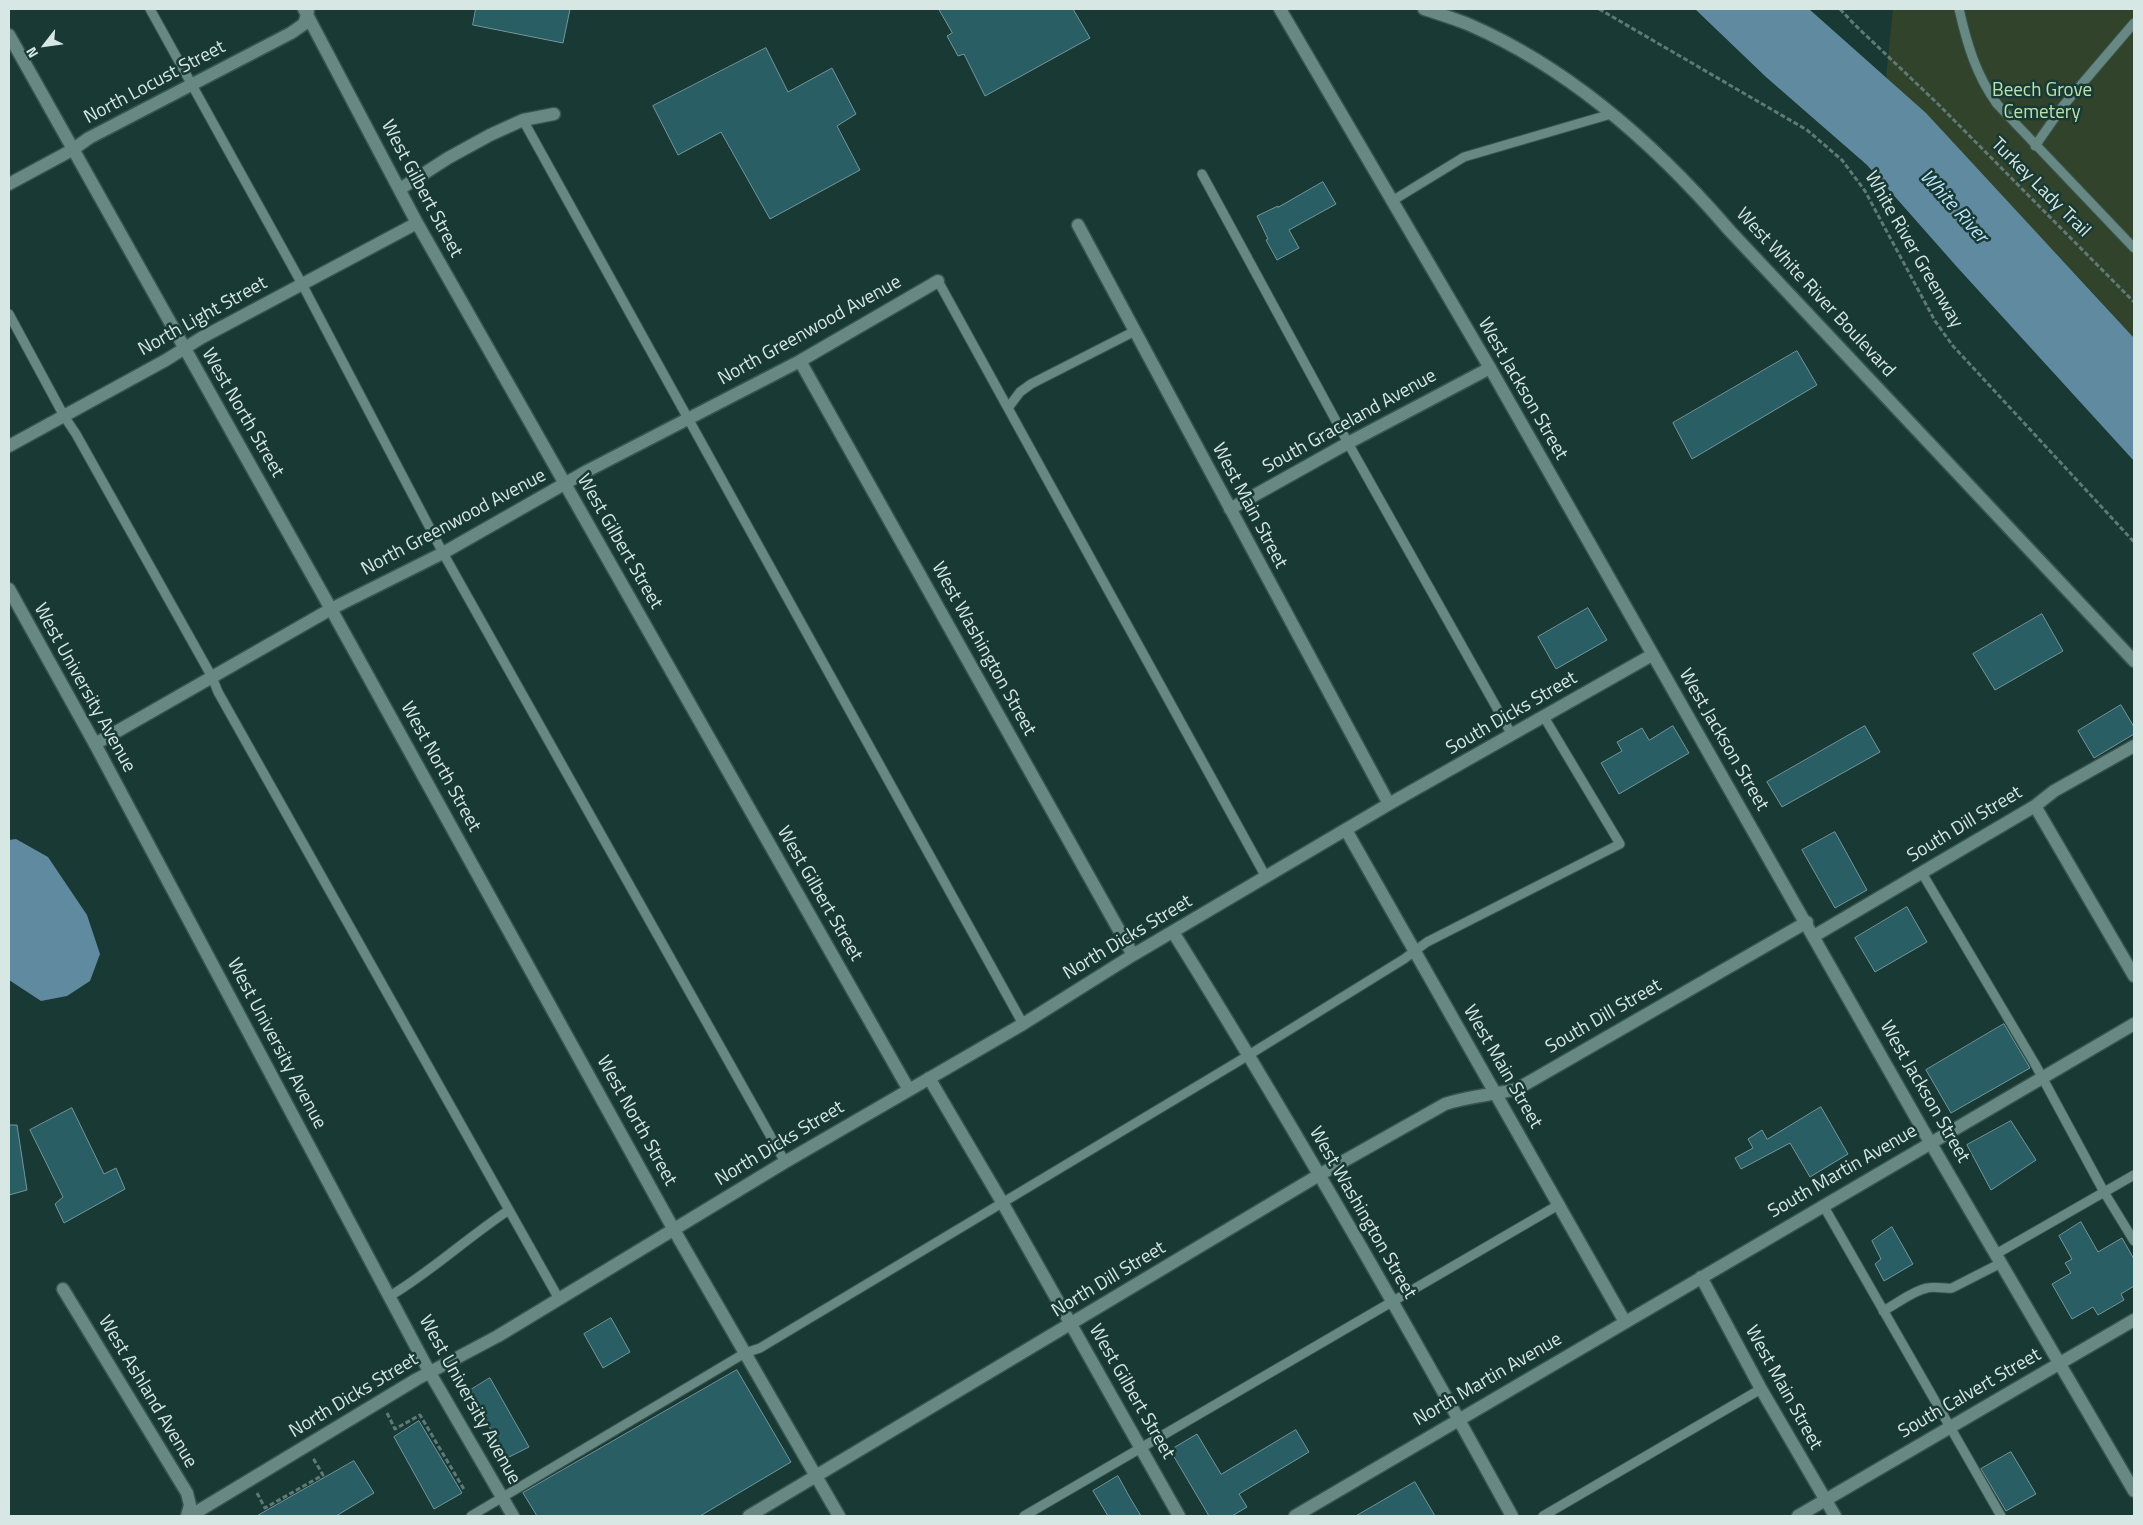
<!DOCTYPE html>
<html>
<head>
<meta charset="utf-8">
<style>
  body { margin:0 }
  #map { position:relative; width:2143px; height:1525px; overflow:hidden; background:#193934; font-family:"Titillium Web",sans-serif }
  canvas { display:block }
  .frame { position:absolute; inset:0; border:10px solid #d6e7e4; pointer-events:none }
  .north { position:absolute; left:20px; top:20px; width:50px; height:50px; -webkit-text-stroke:4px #193934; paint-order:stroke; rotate:240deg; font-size:14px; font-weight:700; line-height:20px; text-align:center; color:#d6e7e4 }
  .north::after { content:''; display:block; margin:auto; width:18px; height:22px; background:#d6e7e4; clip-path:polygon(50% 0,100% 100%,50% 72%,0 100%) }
</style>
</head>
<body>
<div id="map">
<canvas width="2143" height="1525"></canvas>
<div class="frame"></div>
<div class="north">N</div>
</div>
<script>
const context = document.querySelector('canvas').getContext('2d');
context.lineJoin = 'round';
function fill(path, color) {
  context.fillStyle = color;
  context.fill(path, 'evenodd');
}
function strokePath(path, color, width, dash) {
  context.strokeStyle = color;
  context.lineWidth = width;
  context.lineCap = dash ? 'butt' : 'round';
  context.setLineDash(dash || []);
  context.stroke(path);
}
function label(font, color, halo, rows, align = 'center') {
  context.font = font + ' "Titillium Web",sans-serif';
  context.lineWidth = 5;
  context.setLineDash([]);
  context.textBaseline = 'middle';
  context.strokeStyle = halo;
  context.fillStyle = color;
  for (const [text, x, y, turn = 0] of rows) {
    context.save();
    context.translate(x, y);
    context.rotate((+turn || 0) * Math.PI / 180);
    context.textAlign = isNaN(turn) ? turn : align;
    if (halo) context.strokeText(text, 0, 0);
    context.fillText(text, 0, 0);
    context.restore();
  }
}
const green = new Path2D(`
  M1893,9H2134V338L2078,277L1886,77Z`);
const water = new Path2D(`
  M1695,9H1809L1926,113L2134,338V461L1957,267L1867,165L1766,77Z
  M16,839L48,857L87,915L100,954L90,981L67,996L41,1001L9,980V840Z`);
const building = new Path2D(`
  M476,9H570L563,43L473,25Z
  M939,9H1073L1090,38L985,96L964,54L958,56L947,36L952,33Z
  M766,48L788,92L832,68L856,114L837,126L860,170L770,219L721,132L678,155L653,106Z
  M1323,182L1336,204L1289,230L1299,248L1277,260L1266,240L1268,239L1257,216L1278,206V207Z
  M1797,351L1817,385L1692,459L1673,423Z
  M1588,608L1607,640L1556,669L1538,637Z
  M2042,614L2063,651L1995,690L1973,654Z
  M2121,705L2134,727V734L2094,758L2078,731Z
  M1673,726L1689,753L1619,794L1601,763L1622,751L1617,742L1642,728L1649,740Z
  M1865,726L1880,752L1782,807L1767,782Z
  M1835,832L1867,890L1835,908L1802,850Z
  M1907,907L1927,942L1875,972L1855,938Z
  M2004,1024L2030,1068L1951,1113L1926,1070Z
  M1821,1107L1848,1154L1810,1177L1790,1143L1741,1169L1735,1158L1753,1148L1748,1139L1762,1130L1767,1139Z
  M72,1108L104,1174L116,1168L125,1189L64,1223L55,1204L63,1197L30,1130Z
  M2011,1121L2036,1160L1991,1190L1967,1145Z
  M9,1125H17L27,1190L9,1195Z
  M2081,1222L2098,1252L2122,1238L2134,1259V1286L2121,1294L2124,1300L2098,1315L2093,1307L2072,1319L2052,1284L2071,1273L2065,1263L2072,1259L2059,1236Z
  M1892,1227L1913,1264L1884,1281L1875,1264L1881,1259L1872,1241Z
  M611,1318L630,1352L603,1368L584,1334Z
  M737,1370L791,1462L700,1516H537L523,1493Z
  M490,1378L529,1447L507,1458L469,1391Z
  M419,1421L462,1493L434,1509L394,1437Z
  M1296,1430L1309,1452L1239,1494L1247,1507L1232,1516H1209L1170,1450L1197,1434L1221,1474Z
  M2011,1452L2036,1494L2006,1511L1981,1469Z
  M354,1461L374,1493L336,1516H257Z
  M1118,1476L1129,1496L1141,1516H1108L1093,1491Z
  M1415,1482L1435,1516H1356Z`);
const path = new Path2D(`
  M1599,9L1807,130L1842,160L1865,191L1935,321L1953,346L2134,542
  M1840,9L1854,24L1938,104L2134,302
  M387,1413L395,1429L420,1415L465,1491
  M257,1493L265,1508L323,1475L313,1458`);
const service = new Path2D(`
  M150,9L302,284L443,553L785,1162
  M1959,9C1967,44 1976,75 1997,104L2134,248
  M523,120L1023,1024
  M2035,146L2063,106L2134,23
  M1202,174L1348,443L1512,735
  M1392,201L1464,157L1611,114
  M938,281L1266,877
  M9,314L64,416L76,434L212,677L218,692L559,1299
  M1008,408L1020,392L1031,384L1135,331
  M1922,873L2035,1064L2104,1192L2134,1241
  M1823,1205L2001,1516
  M1996,1254L2134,1175
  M390,1296C432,1271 468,1237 509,1210
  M1883,1311C1897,1304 1912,1291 1927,1288C1935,1286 1944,1289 1952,1288L2001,1263
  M471,1516L745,1353L760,1348L1239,1061L1404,959L1427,942L1620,844L1544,717
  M1024,1516L1560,1204
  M1543,1516L1761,1389`);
const minor = new Path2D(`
  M304,9L417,223L909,1090
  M9,35L331,609L674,1230L839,1516
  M9,184L72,150L89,138L291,33L304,24L308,11
  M400,189L448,158L490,135L523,120L554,114
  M1078,225L1389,804
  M800,361L1133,955
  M9,446L166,360L201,338L417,223
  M1230,509L1348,443L1490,368
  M95,744L331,609L443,553L587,471L800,361L938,281
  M2035,806L2134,976
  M1346,830L1625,1322
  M1173,932C1292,1123 1404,1319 1512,1516
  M1814,936L2035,806L2054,791L2134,746
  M929,1078L1002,1202L1179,1516
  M1701,1277L1761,1389L1835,1516
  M63,1289L187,1493L190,1505L187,1516
  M190,1516L417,1379L498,1336L785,1162L1023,1024L1133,955L1389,804L1652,655
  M749,1516L1319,1175L1445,1104C1469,1096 1493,1095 1517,1089L1807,922
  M1295,1516L2134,1024
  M1798,1516L2134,1320`);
const tertiary = new Path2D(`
  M1424,9C1439,14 1456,19 1470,25C1573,70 1658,147 1730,231L2134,661
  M9,589L95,744L430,1373L513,1516`);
const secondary = new Path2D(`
  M1280,9L1490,368L1923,1130L2134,1491`);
const streetNames = [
  ["North Locust Street",155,83,-28],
  ["Turkey Lady Trail",2040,188,45],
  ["West Gilbert Street",421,189,62],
  ["White River Greenway",1913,250,60],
  ["West White River Boulevard",1815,293,47],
  ["North Light Street",203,317,-29],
  ["North Greenwood Avenue",810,331,-29],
  ["West Jackson Street",1522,389,60],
  ["West North Street",242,413,60],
  ["South Graceland Avenue",1350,422,-29],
  ["West Main Street",1249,506,62],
  ["North Greenwood Avenue",454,523,-28],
  ["West Gilbert Street",619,542,60],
  ["West Washington Street",983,649,61],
  ["West University Avenue",84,688,61],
  ["South Dicks Street",1512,714,-30],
  ["West Jackson Street",1723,740,60],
  ["West North Street",440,767,61],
  ["South Dill Street",1965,825,-31],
  ["West Gilbert Street",819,894,60],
  ["North Dicks Street",1128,938,-31],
  ["South Dill Street",1604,1017,-30],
  ["West University Avenue",276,1044,62],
  ["West Main Street",1502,1067,60],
  ["West Jackson Street",1924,1092,60],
  ["West North Street",636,1121,61],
  ["North Dicks Street",780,1144,-31],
  ["South Martin Avenue",1843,1172,-30],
  ["West Washington Street",1362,1213,60],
  ["North Dill Street",1109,1280,-31],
  ["North Martin Avenue",1488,1380,-30],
  ["West Main Street",1783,1388,61],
  ["West Ashland Avenue",147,1392,59],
  ["West Gilbert Street",1131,1392,60],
  ["South Calvert Street",1970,1394,-30],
  ["North Dicks Street",354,1396,-31],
  ["West University Avenue",469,1400,61]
];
const parkNames = [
  ["Beech Grove",2042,91],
  ["Cemetery",2042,113]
];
const waterNames = [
  ["White River",1953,207,48]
];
fill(green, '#31432a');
fill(water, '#5f8a9f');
fill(building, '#295e65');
strokePath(building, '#74969b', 1);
strokePath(service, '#385450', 11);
strokePath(minor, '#385450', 15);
strokePath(tertiary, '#385450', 15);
strokePath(secondary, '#385450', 15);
strokePath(path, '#5f7a76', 3, [5, 2.5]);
strokePath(service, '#678883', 9);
strokePath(minor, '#678883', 12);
strokePath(tertiary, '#678883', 12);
strokePath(secondary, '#678883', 12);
label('19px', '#d6e7e4', '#193934', streetNames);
label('19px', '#bbe4ab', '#193934', parkNames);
label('italic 20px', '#bce6fb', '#193934', waterNames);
</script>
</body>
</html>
